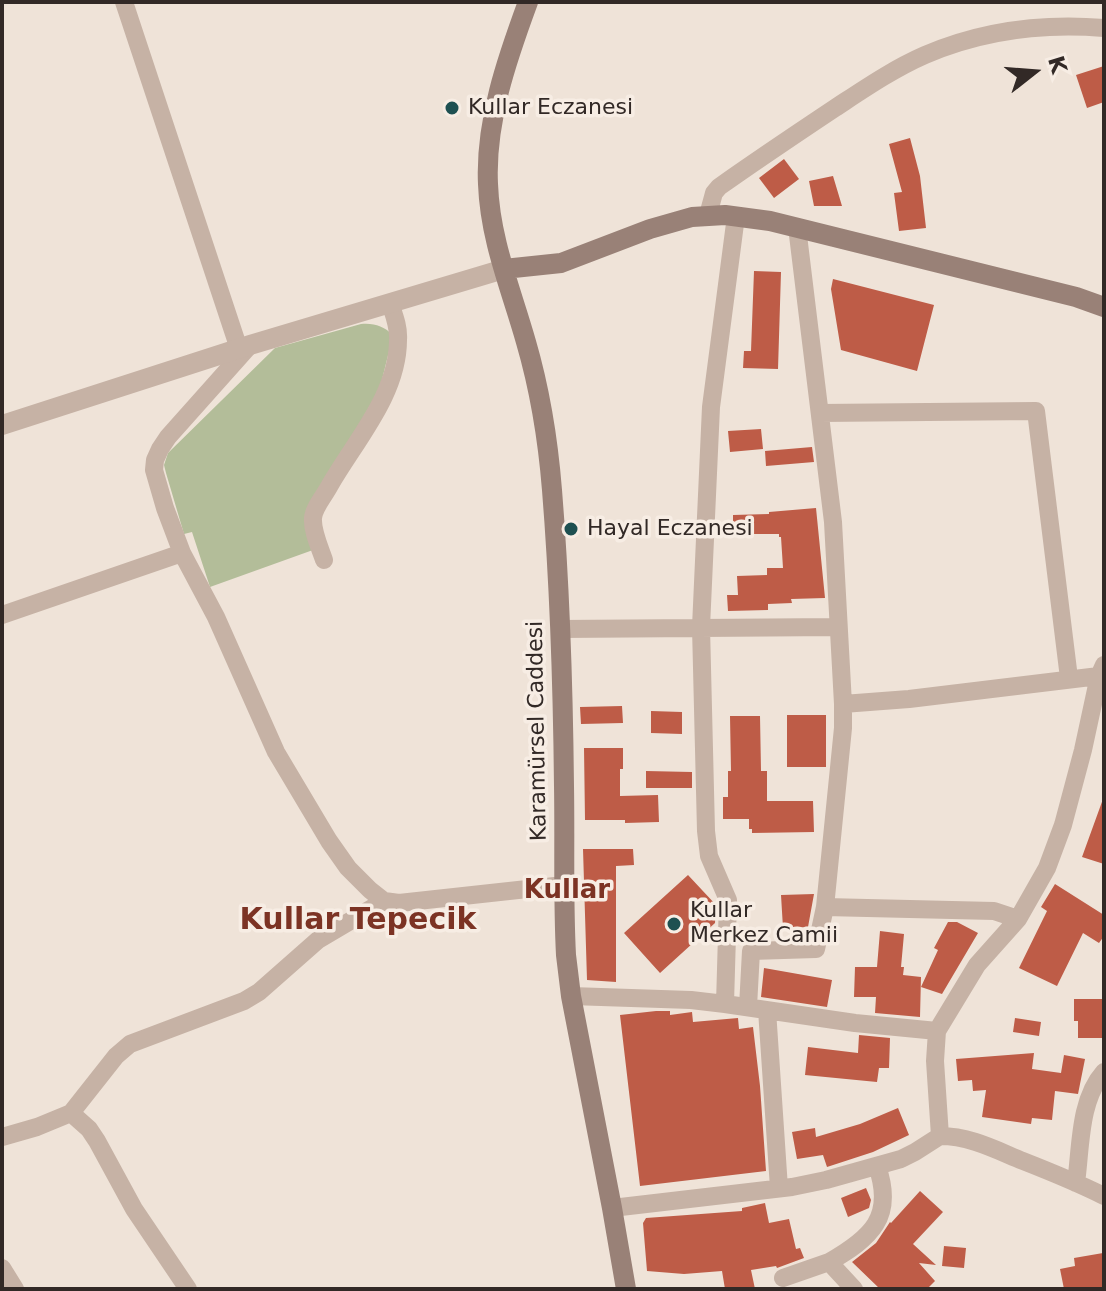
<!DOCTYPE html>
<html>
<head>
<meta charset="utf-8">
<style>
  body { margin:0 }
  #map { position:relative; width:1106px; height:1291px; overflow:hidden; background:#efe3d8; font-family:"DejaVu Sans",sans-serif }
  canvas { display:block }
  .frame { position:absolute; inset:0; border:4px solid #322926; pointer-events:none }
  .north { position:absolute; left:994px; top:32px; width:80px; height:80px; -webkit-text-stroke:6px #f7ede4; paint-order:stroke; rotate:73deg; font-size:22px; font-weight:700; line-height:32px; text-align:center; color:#322926 }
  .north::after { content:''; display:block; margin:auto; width:28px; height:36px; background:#322926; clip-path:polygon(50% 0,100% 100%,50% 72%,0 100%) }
</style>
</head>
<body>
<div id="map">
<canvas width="1106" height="1291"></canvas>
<div class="frame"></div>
<div class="north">K</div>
</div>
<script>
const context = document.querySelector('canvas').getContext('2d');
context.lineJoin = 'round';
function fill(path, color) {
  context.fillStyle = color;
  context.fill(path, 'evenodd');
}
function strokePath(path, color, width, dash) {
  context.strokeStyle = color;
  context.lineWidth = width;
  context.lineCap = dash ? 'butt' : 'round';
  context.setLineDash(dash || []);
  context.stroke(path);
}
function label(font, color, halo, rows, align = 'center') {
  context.font = font + ' "DejaVu Sans",sans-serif';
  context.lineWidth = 7;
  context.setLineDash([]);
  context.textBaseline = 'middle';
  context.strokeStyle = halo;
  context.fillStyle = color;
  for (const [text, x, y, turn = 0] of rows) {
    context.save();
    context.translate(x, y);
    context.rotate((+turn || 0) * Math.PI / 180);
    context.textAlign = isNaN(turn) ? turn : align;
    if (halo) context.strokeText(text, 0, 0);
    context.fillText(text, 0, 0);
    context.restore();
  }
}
const green = new Path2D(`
  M361,324C375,323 383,326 393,335L380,388L307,515L313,550L210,587L192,532L184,534L166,473L164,465L168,453L275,348Z`);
const building = new Path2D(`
  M1104,66V102L1087,108L1076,75Z
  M910,138L920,176L926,228L899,231L894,193L902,192L889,144Z
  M784,159L799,179L774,198L759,178Z
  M833,176L842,206H814L809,181Z
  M754,271L781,272L778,369L743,368L744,351H751Z
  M833,279L934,305L917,371L841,350L831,289Z
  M761,429L763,449L730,452L728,431Z
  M812,447L814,462L766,466L765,451Z
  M816,508L825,598L791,599L792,603L768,604V610L728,611L727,595H738L737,576L767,575V568H783L781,537H779V534H733V515L769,514V512Z
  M622,706L623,723L581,724L580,707Z
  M651,711L682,712V734L651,733Z
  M787,715H826V767H787Z
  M730,716H760L761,771H767V801H813L814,832L752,833V829H749V819H723V797H728V771H731Z
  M584,748H623V769H620V796L658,795L659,822L625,823V820H585Z
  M646,771L692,772V788H646Z
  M1103,799H1104V864L1082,857Z
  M583,849H633L634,865L616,866V982L587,980Z
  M688,875L716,905L715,923L660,973L624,933Z
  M1055,884L1104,915V936L1099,943L1083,933L1057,986L1019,968L1047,911L1041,907Z
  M814,894L808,927L783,928L781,895Z
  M948,922H957L978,933L942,994L921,987L938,950L934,948Z
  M880,931L904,934L901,967H904L903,975L921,977L920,1017L875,1013L876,997H854L855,967H877Z
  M764,968L832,980L827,1007L761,997Z
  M1074,999H1104V1038H1078V1021H1074Z
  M656,1011H670V1015L692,1012L693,1022L738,1018L739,1029L753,1027L760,1086L766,1171L640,1186L620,1015Z
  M1015,1018L1041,1022L1039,1036L1013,1032Z
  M859,1035L890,1038L889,1068H879L877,1082L805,1075L808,1047L858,1053Z
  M1034,1053L1032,1069L1061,1073L1064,1055L1085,1059L1078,1094L1055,1091L1052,1120L1032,1118L1031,1124L982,1117L986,1090L973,1091L972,1080L958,1081L956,1059Z
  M898,1108L909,1135L873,1152L827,1167L823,1155L797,1159L792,1132L815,1128L816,1137L860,1124Z
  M866,1188L871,1200L869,1208L848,1217L841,1198Z
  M920,1191L943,1212L913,1244L936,1265L919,1263L935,1281L927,1289H880L852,1262L876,1243L890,1222L891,1223Z
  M765,1203L769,1223L789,1219L796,1249L800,1248L804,1258L777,1268L776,1266L751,1270L755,1289H725L722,1271L684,1274L647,1271L643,1223L646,1218L742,1211V1208Z
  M944,1246L966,1248L964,1268L942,1266Z
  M1103,1253L1104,1289H1064L1060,1269L1075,1266L1074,1258Z`);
const minor = new Path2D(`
  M124,2L239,349
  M708,215L714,193L719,187C757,160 796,134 835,108C864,89 893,69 925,55C981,31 1043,23 1104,28
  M250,345L168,437L160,449L155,460L154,470L165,508L182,553L216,617L276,752L329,841L348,868L370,890L384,901L399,903L564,885
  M820,413L1036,411L1069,678
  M324,560C320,548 312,531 313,518C314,507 325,495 330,485C356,440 398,394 398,340C399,327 394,315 390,303
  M2,615L182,553
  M560,629L838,627
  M843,704L909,699L1099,676
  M825,907L994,911L1018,919
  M571,996L691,1000L725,1004L855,1023L937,1031
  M725,1004L728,900L709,856L706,831L701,627L711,407L736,216
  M748,1007L751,951L816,949L825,907L843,728V704L833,522L797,227
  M767,1010L779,1188
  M71,1113L116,1056L130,1044L244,1001L259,992L318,940L384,901
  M940,1136C970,1136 996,1150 1023,1161C1051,1172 1078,1183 1104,1196
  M2,1137L37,1127L71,1113L89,1129L97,1141L134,1209L188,1289
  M1076,1183C1081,1147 1079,1100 1104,1072
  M612,1208L792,1187L826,1180L901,1159L915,1152L940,1136L935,1061L937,1031L977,965L1018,919L1047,868L1063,825L1083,750L1099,676L1104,665
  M2,1268L15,1289
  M783,1278L829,1262
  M854,1289L829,1262C871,1238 895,1217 877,1166`);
const tertiary = new Path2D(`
  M2,425L250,345L504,269`);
const secondary = new Path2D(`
  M528,2C507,59 485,122 488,184C490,240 511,289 526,342C540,390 548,440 552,490C560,589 563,688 564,786C565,843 563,899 566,955L571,996L612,1208L626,1289
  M504,269L561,263L650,229L692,217L725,215L770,221L1076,297L1104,307`);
const markers = [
  [452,108,8,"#1e5051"],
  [571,529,8,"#1e5051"],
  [674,924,8,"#1e5051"]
];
const poiNames = [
  ["Kullar Eczanesi",468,108],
  ["Hayal Eczanesi",587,529],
  ["Kullar",690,911],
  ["Merkez Camii",690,936]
];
const streetNames = [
  ["Karamürsel Caddesi",538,731,-91]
];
const quarterNames = [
  ["Kullar",567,891]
];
const districtNames = [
  ["Kullar Tepecik",358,921]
];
fill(green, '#b3bd99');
fill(building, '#be5c47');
strokePath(minor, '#c6b2a5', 18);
strokePath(tertiary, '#c6b2a5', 20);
strokePath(secondary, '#998177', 20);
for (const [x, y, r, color] of markers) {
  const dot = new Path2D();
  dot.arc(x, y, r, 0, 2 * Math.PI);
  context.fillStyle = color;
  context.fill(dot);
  strokePath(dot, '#f7ede4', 3);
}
label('22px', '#322926', '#f7ede4', poiNames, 'left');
label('22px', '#322926', '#f7ede4', streetNames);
label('bold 26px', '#7c3324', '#f7ede4', quarterNames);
label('bold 30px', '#7c3324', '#f7ede4', districtNames);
</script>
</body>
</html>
